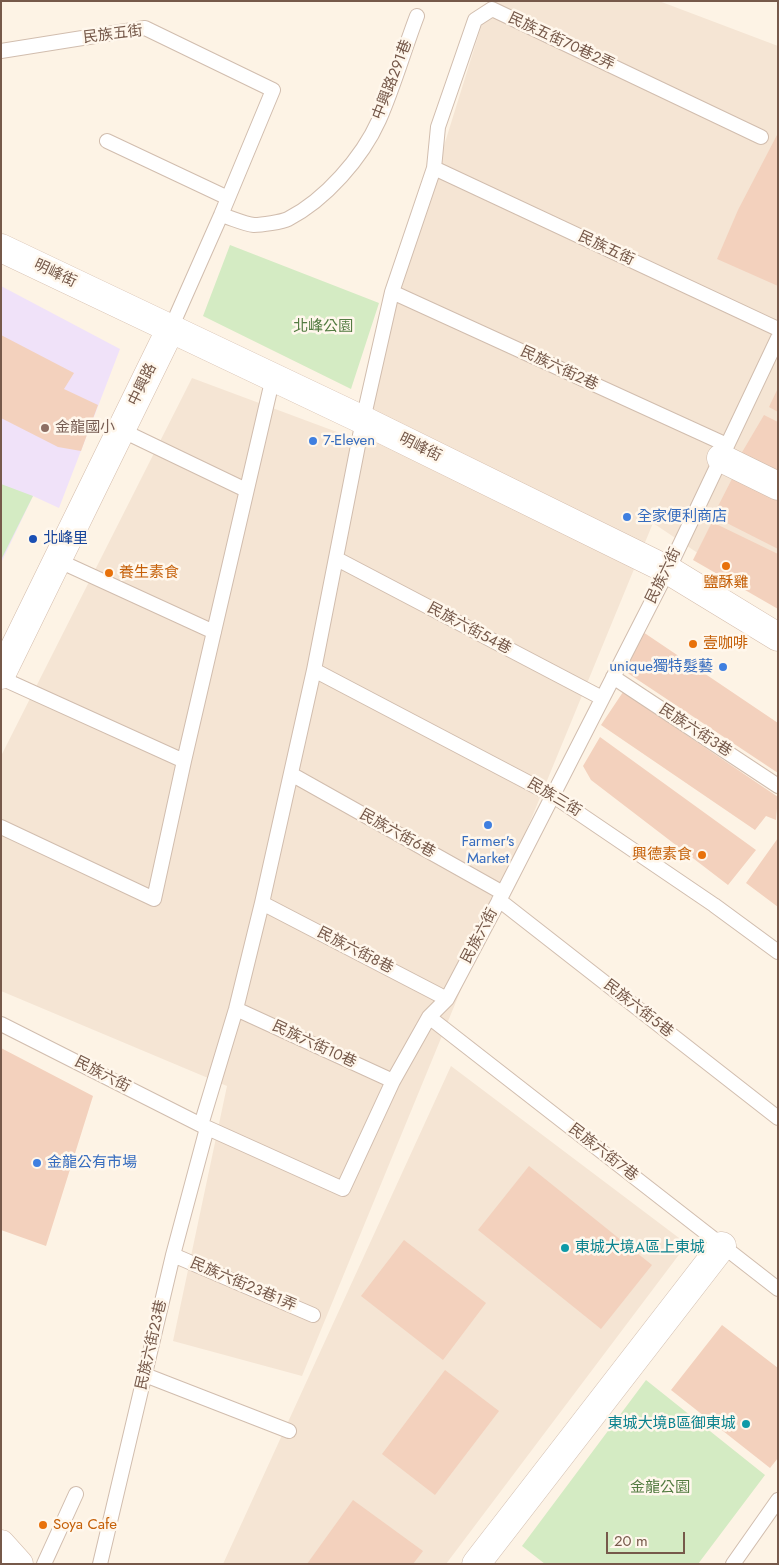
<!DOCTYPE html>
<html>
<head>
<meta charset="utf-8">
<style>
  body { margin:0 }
  #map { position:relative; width:779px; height:1565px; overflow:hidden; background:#fdf3e5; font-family:Jost,sans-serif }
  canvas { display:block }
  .frame { position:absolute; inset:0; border:2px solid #76594a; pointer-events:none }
  .scale { position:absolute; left:606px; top:1532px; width:79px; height:22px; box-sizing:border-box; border:2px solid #76594a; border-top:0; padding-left:6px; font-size:15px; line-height:18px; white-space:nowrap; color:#76594a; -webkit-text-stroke:4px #fff7ec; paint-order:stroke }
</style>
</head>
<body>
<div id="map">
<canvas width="779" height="1565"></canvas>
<div class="frame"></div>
<div class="scale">20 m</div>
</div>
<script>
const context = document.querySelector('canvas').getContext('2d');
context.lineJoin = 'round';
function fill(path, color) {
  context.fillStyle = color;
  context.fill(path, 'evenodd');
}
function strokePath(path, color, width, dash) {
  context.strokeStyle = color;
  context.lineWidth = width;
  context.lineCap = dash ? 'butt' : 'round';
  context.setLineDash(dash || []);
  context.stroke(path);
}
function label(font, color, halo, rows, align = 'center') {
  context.font = font + ' Jost,"Noto Sans TC",sans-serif';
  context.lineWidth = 5;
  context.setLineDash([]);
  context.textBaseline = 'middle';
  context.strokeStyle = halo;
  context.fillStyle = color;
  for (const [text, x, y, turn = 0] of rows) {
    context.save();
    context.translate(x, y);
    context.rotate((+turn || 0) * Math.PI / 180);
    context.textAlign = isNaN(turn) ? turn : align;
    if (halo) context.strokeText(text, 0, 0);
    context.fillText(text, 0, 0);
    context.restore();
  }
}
const residential = new Path2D(`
  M489,1H659L778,46V607L653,523L302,1376L173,1341L227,1086L1,991V756L192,378L353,438Z
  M451,1066L687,1244L446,1564H223Z`);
const education = new Path2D(`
  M1,286L120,349L59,508L33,496L1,563Z`);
const green = new Path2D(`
  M230,245L379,303L351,389L203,316Z
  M1,484L33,496L1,560Z
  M646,1380L765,1475L698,1564H545L522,1546Z`);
const building = new Path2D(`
  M778,133V286L717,259L738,210Z
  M1,335L74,373L64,389L98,405L81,451L58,447L1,418Z
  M778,388V412L769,407Z
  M764,415L778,422V475L741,454Z
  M736,471L778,494V549L713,516Z
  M712,522L778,554V609L693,560Z
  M643,632L778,723V773L620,668Z
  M623,692L778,797L776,820L766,816L755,830L601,725Z
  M600,737L756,850L728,885L591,780L583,766Z
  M778,838V907L746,883Z
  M1,1048L93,1096L46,1246L1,1230Z
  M529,1166L652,1265L601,1329L478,1230Z
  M404,1240L486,1303L443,1360L361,1296Z
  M722,1325L778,1368V1458L770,1468L671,1390Z
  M445,1370L499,1411L435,1495L382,1454Z
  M353,1500L423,1551L413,1564H307Z`);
const lane = new Path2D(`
  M1,51L145,28L273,90L221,215L171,328
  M107,141L228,198
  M434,168L778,329
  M221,215C232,218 244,224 254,225C261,225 282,222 288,219C325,200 362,158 379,120C394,86 404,50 417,16
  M392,292L727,445
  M121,430L246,490
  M337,559L602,698
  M57,560L214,632
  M314,670L552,795L714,905L778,952
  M613,677L778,786
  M1,678L184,761
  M291,774L503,893
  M1,827L154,899L184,761L273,377
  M499,900L778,1118
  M262,903L447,999
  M236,1009L393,1081
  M429,1017L778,1289
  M1,1024L201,1125L343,1189L393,1081L429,1017L447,999L503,893L668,570L778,338
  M201,1125L236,1009L262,903L314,670L363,420L392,292L434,168L438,127L475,20L492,9L761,137
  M173,1255L313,1315
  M145,1375L289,1431
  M44,1564L76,1494
  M100,1564L173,1255L207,1128
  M733,1564L778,1500`);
const street = new Path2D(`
  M721,458L778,486
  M476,1564L722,1246`);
const secondary = new Path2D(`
  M1,248L363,420L668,570L778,637
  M1,675L171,328
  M1,1544L19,1564`);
const markers = [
  [45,428,5,"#8d6e63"],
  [313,441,5,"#3f7fe0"],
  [627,517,5,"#3f7fe0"],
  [33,539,5,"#1a4fb4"],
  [726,566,5,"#e8710a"],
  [109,573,5,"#e8710a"],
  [693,644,5,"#e8710a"],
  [723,667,5,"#3f7fe0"],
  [488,825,5,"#3f7fe0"],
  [702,855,5,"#e8710a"],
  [37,1163,5,"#3f7fe0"],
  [565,1248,5,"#0f9aa8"],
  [746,1424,5,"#0f9aa8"],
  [43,1525,5,"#e8710a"]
];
const streetNames = [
  ["民族五街",113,35,-7],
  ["民族五街70巷2弄",561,42,25],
  ["中興路291巷",393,80,-69],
  ["民族五街",606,249,25],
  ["明峰街",55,274,25],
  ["民族六街2巷",559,369,25],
  ["中興路",143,385,-64],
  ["明峰街",420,448,26],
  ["民族六街",664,576,-64],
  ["民族六街54巷",469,629,28],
  ["民族六街3巷",695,731,33],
  ["民族三街",554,798,31],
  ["民族六街6巷",397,834,29],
  ["民族六街",480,936,-62],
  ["民族六街8巷",355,951,27],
  ["民族六街5巷",638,1009,38],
  ["民族六街10巷",314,1045,25],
  ["民族六街",102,1075,27],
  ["民族六街7巷",603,1153,38],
  ["民族六街23巷1弄",243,1285,23],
  ["民族六街23巷",152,1345,-77]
];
const parkNames = [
  ["北峰公園",323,327],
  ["金龍公園",660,1488]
];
const educationNames = [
  ["金龍國小",55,428]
];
const shopNames = [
  ["7-Eleven",323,441],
  ["全家便利商店",637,517],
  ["unique獨特髮藝",713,667,"right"],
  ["Farmer's",488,842,"center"],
  ["Market",488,859,"center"],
  ["金龍公有市場",47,1163]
];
const transitNames = [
  ["北峰里",43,539]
];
const foodNames = [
  ["養生素食",119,573],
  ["鹽酥雞",726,583,"center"],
  ["壹咖啡",703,644],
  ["興德素食",692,855,"right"],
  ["Soya Cafe",53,1525]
];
const cultureNames = [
  ["東城大境A區上東城",575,1248],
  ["東城大境B區御東城",736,1424,"right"]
];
fill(residential, '#f5e5d4');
fill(education, '#f0e2f9');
fill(green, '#d4ebc3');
fill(building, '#f3d1bd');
strokePath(lane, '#d1bdae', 16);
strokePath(street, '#d1bdae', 29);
strokePath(secondary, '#d4bcab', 29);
strokePath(lane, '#fff', 14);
strokePath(street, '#fff', 28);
strokePath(secondary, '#fff', 28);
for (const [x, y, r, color] of markers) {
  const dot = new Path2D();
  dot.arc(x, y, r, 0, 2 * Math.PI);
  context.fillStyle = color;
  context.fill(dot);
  strokePath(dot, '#fff7ec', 2);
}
label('15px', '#76594a', '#fff7ec', streetNames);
label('15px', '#547c42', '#fff7ec', parkNames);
label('15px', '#785e54', '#fff7ec', educationNames, 'left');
label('15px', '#366cbe', '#fff7ec', shopNames, 'left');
label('15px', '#164399', '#fff7ec', transitNames, 'left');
label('15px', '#c56008', '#fff7ec', foodNames, 'left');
label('15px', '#0d838f', '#fff7ec', cultureNames, 'left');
</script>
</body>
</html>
